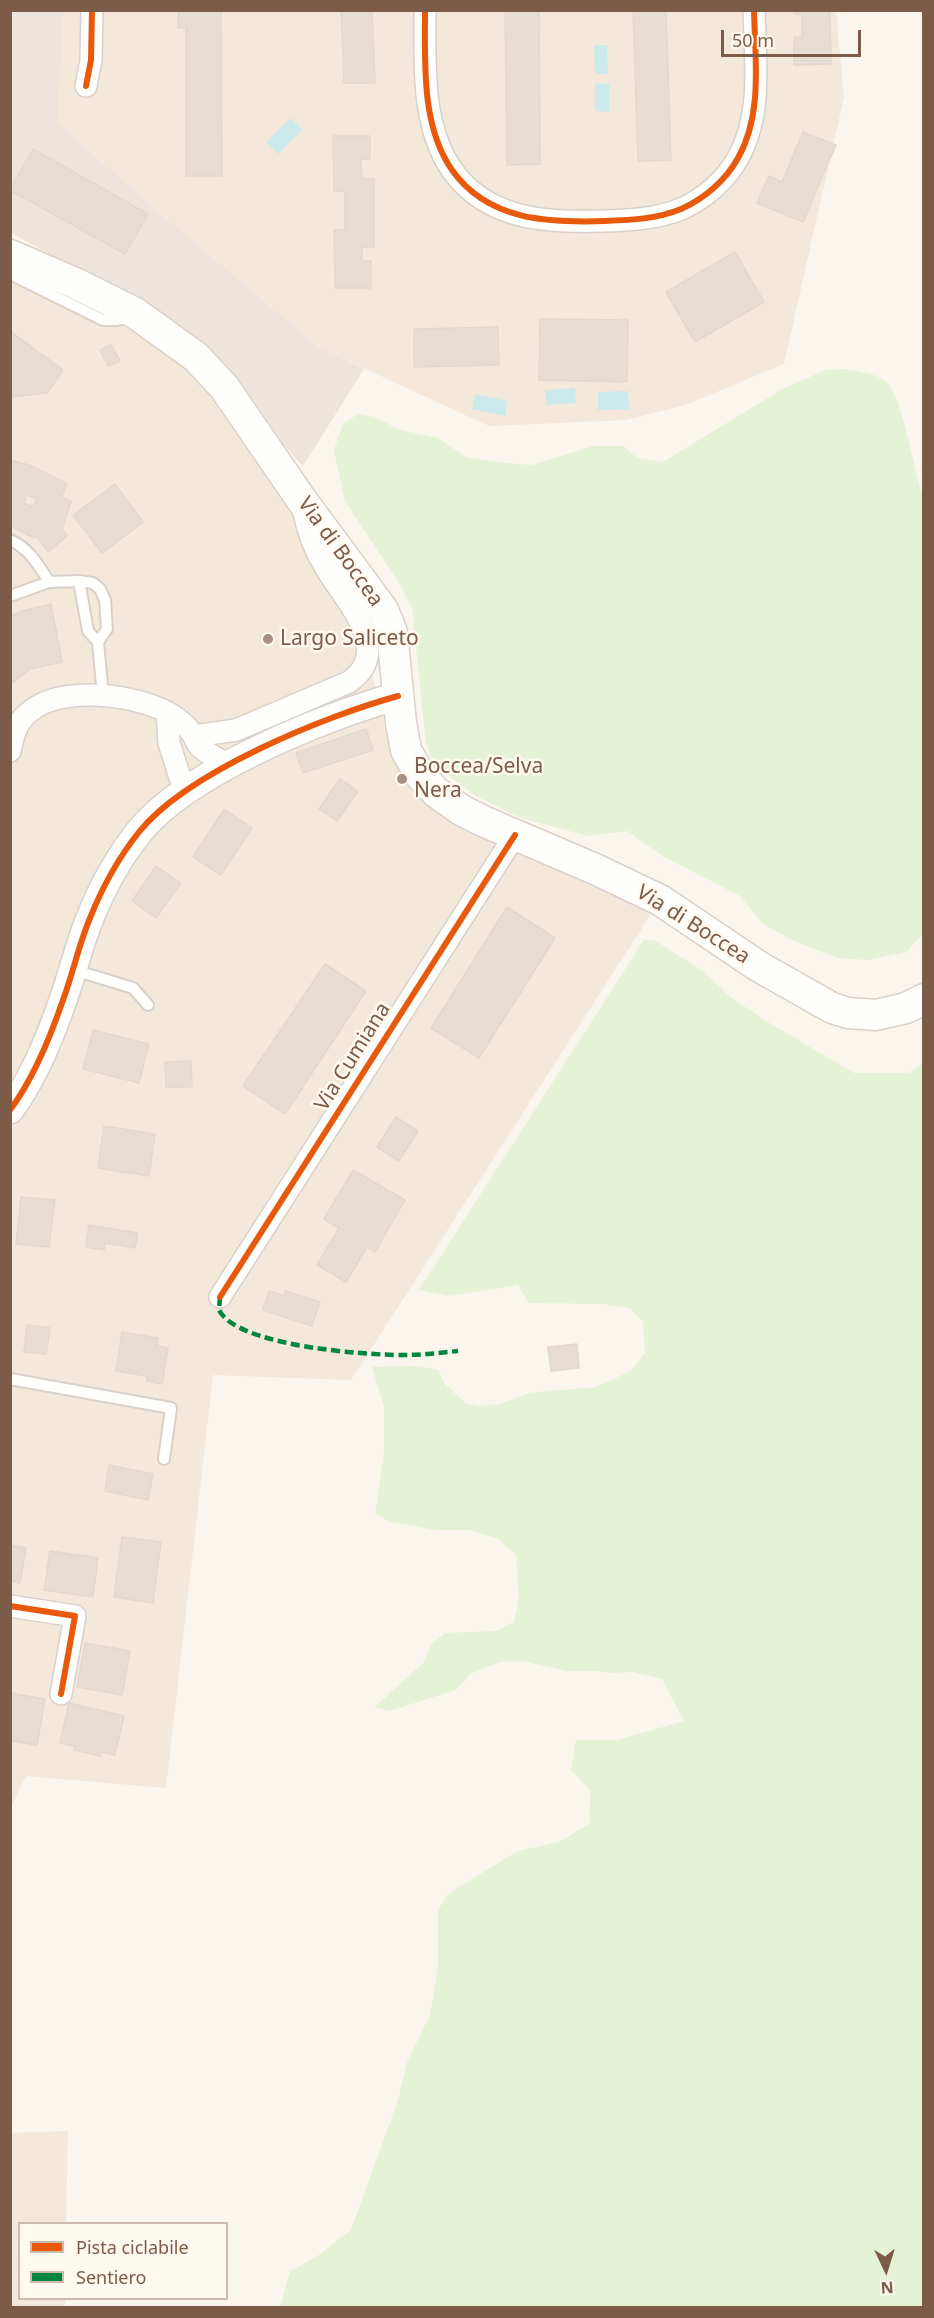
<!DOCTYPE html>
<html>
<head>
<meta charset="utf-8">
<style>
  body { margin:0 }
  #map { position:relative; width:934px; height:2318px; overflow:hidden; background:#faf5ed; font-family:"Noto Sans",sans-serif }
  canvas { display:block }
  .frame { position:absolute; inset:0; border:12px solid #7c5b48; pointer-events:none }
  .legend { position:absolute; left:18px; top:2222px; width:210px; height:78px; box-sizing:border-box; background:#fff9f0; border:2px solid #cbbaad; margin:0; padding:8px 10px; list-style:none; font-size:18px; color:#7c5b48 }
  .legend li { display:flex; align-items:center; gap:12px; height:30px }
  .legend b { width:30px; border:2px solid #cbbaad }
  .north { position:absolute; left:856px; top:2240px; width:60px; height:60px; -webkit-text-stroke:4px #fff9f0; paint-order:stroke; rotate:176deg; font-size:16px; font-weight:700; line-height:24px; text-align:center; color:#7c5b48 }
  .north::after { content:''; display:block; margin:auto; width:21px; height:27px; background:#7c5b48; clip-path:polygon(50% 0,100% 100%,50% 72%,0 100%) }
  .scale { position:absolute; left:721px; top:30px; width:140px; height:27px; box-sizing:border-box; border:3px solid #7c5b48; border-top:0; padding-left:8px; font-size:18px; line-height:21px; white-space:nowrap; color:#7c5b48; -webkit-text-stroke:4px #fff9f0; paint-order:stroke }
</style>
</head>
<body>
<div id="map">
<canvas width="934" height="2318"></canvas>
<div class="frame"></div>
<ul class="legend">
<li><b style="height:8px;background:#e8590c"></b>Pista ciclabile</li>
<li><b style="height:8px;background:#00873e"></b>Sentiero</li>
</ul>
<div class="north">N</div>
<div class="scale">50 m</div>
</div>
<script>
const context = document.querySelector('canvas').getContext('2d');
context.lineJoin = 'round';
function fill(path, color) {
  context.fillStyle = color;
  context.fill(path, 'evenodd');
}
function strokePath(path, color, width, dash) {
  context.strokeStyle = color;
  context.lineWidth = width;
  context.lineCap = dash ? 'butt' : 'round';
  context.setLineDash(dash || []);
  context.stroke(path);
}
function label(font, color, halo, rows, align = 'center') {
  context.font = font + ' "Noto Sans",sans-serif';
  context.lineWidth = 5;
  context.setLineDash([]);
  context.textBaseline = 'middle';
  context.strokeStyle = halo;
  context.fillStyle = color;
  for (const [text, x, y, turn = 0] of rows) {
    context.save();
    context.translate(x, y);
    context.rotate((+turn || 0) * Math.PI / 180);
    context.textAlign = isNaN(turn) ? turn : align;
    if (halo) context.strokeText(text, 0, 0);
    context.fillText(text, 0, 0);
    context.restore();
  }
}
const residential = new Path2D(`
  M64,10L836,11L844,97L784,364L685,405L626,420L489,426L320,348L157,211L58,123Z
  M11,264L38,274L173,352L223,407L280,491L325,582L361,635L397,765L419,791L660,900L351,1380L213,1375L166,1788L26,1776L11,1807Z
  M68,2131L66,2223L20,2224V2298L65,2299V2307H11V2133Z`);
const industrial = new Path2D(`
  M11,11H64L58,123L157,211L320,348L364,369L303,466L166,319L11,233Z`);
const green = new Path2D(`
  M844,369C857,371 873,373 884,380C902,391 914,474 924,499L923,933L907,952L867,960L838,958L794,941L763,924L740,896L661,855L627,831L588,836L521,818L476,796L435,766L426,744L412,608L399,583L345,501L340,479L334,450L343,424L358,414L375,417L400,430L438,438L466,457L506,463L532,465L593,446H623L637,458L663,462L784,388L826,370Z
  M644,940H654L703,971L729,996L766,1021L854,1073H909L923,1063V2307H280L290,2272L319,2255L351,2230L398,2100L407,2062L430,2015L438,1966V1910L448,1894L516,1852L561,1841L589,1824L591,1791L571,1770L576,1740H617L684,1721L662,1679L633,1672L609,1673L596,1671H566L522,1661L500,1662L470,1674L456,1690L389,1711L375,1707L424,1662L431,1645L445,1633L496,1631L514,1622L519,1599L516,1555L498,1539L470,1530H436L390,1522L375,1514L384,1454V1407L372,1367L415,1366L438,1370L445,1384L465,1403L480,1406L500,1404L530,1393L595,1387L631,1371L645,1353L643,1322L630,1308L602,1304L529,1303L518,1285L448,1296L419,1290Z`);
const water = new Path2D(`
  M594,45H607L608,74H595Z
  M595,83L609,84V112L595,111Z
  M291,118L302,130L278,154L266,142Z
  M575,388L576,403L546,405L545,390Z
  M628,391L629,409L598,410V392Z
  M475,394L507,401L505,416L472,409Z`);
const building = new Path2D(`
  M178,10H221L222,176H186V28H178Z
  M341,10H372L375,83H344Z
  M505,10H539L540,164L507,165Z
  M633,10H666L671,160L638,161Z
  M794,10H830L831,64L794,65V37H802V14H794Z
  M803,132L836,145L803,222L757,203L769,176L782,182Z
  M333,136H370V159H361L362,179H374V247H362V261H371V288H335L334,230H345V191H334Z
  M33,149L148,214L125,254L10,190Z
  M735,252L764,302L695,342L666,292Z
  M540,319L628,320L627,382L539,380Z
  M498,327L499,365L414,367V329Z
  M10,331L63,370L47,393L10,397Z
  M111,345L120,361L108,366L100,350Z
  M10,460L29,465L67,484L61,497L71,501L62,529L67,536L48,552L37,536L34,538L10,525ZM27,495L37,499L33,507L24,503Z
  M115,484L143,522L102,553L73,515Z
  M51,604L62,662L30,669L10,685V616L22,611Z
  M366,729L373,750L303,773L296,753Z
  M340,779L358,791L337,821L319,809Z
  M224,809L252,828L221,875L193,857Z
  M156,866L181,883L156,918L132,901Z
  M507,907L555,938L479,1058L431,1028Z
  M325,964L366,991L285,1114L243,1086Z
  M93,1030L149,1044L139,1083L83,1069Z
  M191,1061L192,1087H166L165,1062Z
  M396,1117L418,1131L399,1161L377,1147Z
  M104,1126L155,1134L149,1176L98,1168Z
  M353,1170L405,1200L375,1252L367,1247L346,1282L317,1265L339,1228L324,1219Z
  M21,1197L55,1200L49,1247L16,1244Z
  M89,1225L138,1233L135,1248L105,1243L104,1250L86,1247Z
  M269,1291L284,1296L286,1291L320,1302L312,1326L263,1310Z
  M27,1325L50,1328L46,1354L24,1352Z
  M122,1332L158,1338L157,1346L168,1348L162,1384L147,1381V1376L116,1371Z
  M577,1344L579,1368L551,1371L548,1347Z
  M109,1465L153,1474L148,1500L105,1491Z
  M122,1537L161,1542L153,1603L114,1597Z
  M10,1545L26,1548L20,1583L10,1581Z
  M50,1551L98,1558L93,1597L44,1590Z
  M85,1643L130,1651L122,1695L77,1687Z
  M10,1693L45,1699L37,1745L10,1741Z
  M69,1703L124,1716L115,1755L101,1752L100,1756L74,1750L75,1746L60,1743Z`);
const service = new Path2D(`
  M10,274L103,320H117L128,317
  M10,540C29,548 39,566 49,582
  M79,581L93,583L100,589L105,600L107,629L98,642
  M10,596L49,582L79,581L88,631L98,642L103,696
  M74,970L133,988L148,1005
  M10,1379L171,1408L164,1459`);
const minor = new Path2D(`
  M425,10C425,62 421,126 452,170C488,221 549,223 605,221C631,220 657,219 681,209C704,199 726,180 738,158C763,114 755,59 754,10
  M86,86L91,60L92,10
  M167,712L169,743L185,793
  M194,736L236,730L349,682C396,649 342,598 324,565C313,547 307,529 303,508
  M10,751C13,739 15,726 24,717C54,684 130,693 167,712C175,716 186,725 191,732C195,737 196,744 201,748C208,754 219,759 228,765
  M220,1297L515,835
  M10,1606L75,1616L61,1694`);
const tertiary = new Path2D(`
  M10,1110C34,1078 50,1038 63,1000C73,973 79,944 90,918C102,888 119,857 139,832C187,772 325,716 398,696`);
const secondary = new Path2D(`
  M10,255L77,284L135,313L196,357L224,387L301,499L383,610L392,632L401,723L406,750L420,775L436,792L461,810L485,822L595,869L660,900L758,966L832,1008L848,1013L876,1015L906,1008L924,999`);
const quiet = new Path2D(`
  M220,1297L219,1310C237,1346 364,1355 402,1355C421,1355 439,1353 458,1351`);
const cycleway = new Path2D(`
  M425,10C425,62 421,126 452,170C488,221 549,223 605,221C631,220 657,219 681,209C704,199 726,180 738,158C763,114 755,59 754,10
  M86,86L91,60L92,10
  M10,1110C34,1078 50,1038 63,1000C73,973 79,944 90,918C102,888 119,857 139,832C187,772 325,716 398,696
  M220,1297L515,835
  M10,1606L75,1616L61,1694`);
const markers = [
  [268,639,6,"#a89182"],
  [402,779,6,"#a89182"]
];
const streetNames = [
  ["Via di Boccea",340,552,54],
  ["Via di Boccea",693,925,32],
  ["Via Cumiana",353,1057,-58]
];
const poiNames = [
  ["Largo Saliceto",280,639],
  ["Boccea/Selva",414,767],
  ["Nera",414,791]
];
fill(residential, '#f3e8da');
fill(industrial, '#ede5dd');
fill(green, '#e6f2d6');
fill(water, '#cce9ec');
fill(building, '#e7ddd3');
strokePath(building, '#e3d8ce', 1.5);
strokePath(service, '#d8d0ca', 14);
strokePath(minor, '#d8d0ca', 24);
strokePath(tertiary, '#d8d0ca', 30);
strokePath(secondary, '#dad0c8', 33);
strokePath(service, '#fefefc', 10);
strokePath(minor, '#fefefc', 21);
strokePath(tertiary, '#fefefc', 27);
strokePath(secondary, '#fefefc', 30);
strokePath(quiet, '#00873e', 4.5, [9, 4.5]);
strokePath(cycleway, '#e8590c', 6);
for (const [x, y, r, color] of markers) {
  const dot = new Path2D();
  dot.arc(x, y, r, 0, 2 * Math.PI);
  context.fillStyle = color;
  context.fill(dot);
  strokePath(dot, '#fff9f0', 2);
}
label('21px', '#7c5b48', '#fff9f0', streetNames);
label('21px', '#7c5b48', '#fff9f0', poiNames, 'left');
</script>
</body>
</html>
